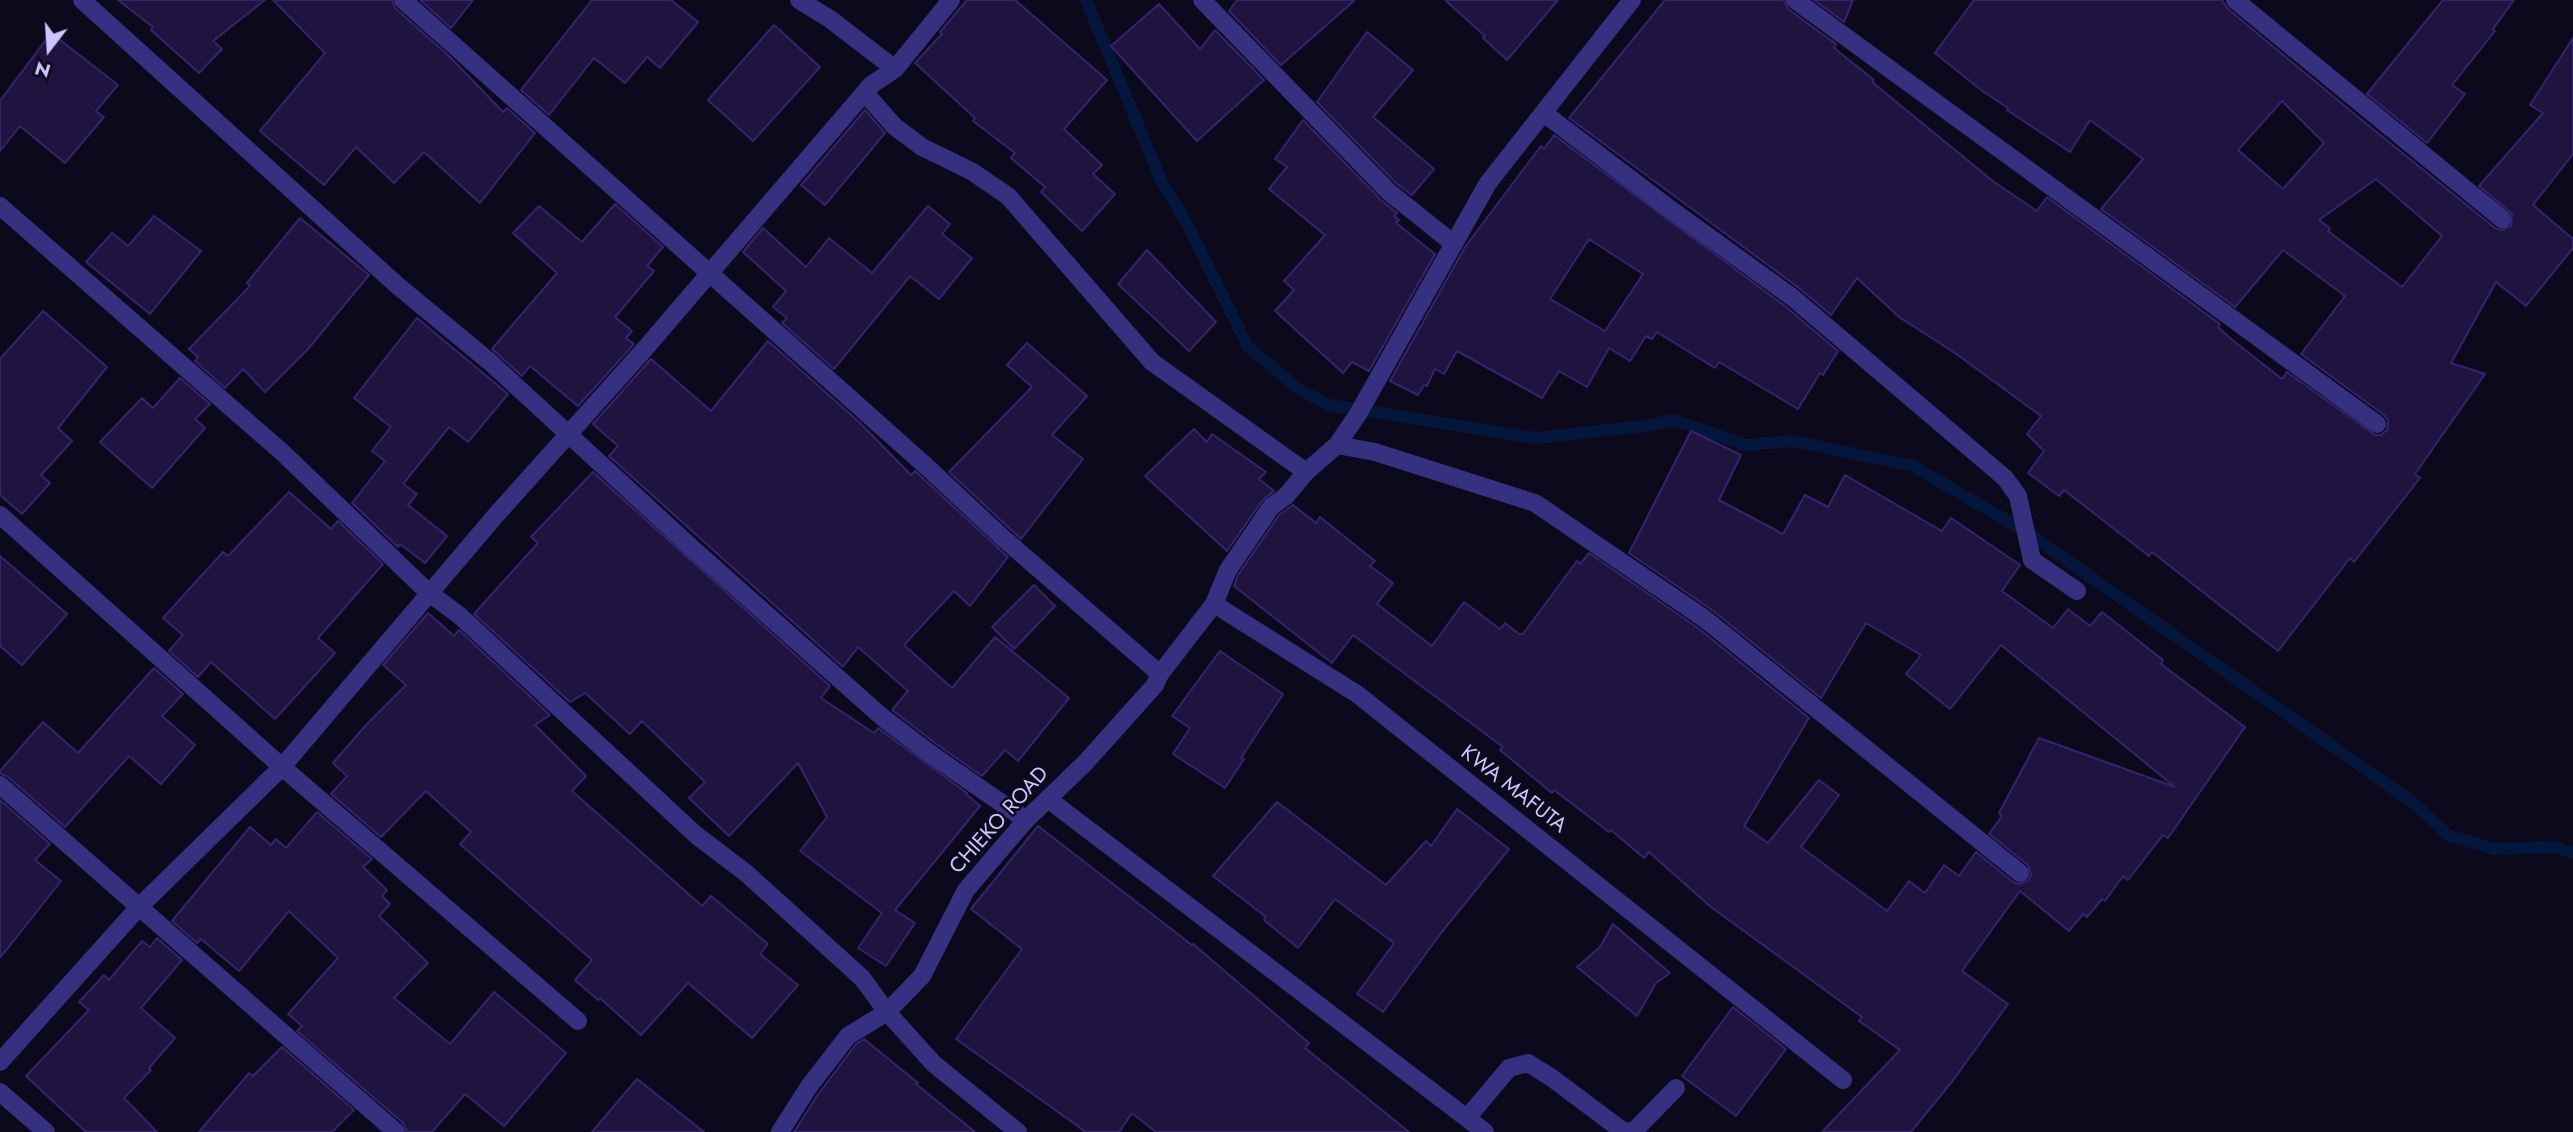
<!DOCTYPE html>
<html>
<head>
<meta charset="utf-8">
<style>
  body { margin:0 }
  #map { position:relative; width:2573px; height:1132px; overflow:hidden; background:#0d091d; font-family:Jost,sans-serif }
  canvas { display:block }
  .north { position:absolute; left:14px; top:14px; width:70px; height:70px; -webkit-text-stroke:5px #0d091d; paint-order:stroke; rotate:197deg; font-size:19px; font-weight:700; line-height:28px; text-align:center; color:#cec5ff }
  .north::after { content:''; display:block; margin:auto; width:24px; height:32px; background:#cec5ff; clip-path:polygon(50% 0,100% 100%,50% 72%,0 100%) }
</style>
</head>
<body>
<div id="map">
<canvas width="2573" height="1132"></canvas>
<div class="north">N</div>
</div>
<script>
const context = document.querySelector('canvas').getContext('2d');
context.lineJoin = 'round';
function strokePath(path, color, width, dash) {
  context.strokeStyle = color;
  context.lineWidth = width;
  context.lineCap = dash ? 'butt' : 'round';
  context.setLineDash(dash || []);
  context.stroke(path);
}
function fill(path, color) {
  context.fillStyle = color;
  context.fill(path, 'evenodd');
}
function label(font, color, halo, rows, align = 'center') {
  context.font = font + ' Jost,sans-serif';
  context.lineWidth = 5;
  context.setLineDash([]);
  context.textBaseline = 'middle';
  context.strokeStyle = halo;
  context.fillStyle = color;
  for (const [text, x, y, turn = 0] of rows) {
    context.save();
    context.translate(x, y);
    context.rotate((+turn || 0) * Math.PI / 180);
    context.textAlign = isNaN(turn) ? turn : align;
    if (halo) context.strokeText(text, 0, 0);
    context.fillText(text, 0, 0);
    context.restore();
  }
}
const stream = new Path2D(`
  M1086,0L1161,180L1186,222L1248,347L1300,390L1329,405L1536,438L1644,426L1674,420L1745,445L1793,441L1913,466L2025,531L2415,804L2448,835L2493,849L2556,847L2573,853`);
const building = new Path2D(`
  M118,0H265L213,41L222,49L199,73L151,30L153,27Z
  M273,0H392L395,8L449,56L503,112L507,108L535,133L480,203L424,152L394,183L356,147L324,185L260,131L325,53Z
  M420,0H473L451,28Z
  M592,0H671L698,22L660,68L647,57L625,83L594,58L549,115L521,90Z
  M967,0H1015L1107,80L1064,129L1102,165L1093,174L1115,194L1082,231L1041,192L1045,187L1011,158L1015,153L973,121L975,118L915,63L942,34L940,32Z
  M1237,0H1355L1281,65L1229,11Z
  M1445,0H1558L1507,60L1483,38L1485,36Z
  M1665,0H1784L1788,9L1836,44L1834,48L1874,80L1872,82L1994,182L2037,211L2047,197L2220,324L2218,327L2231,339L2282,379L2287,372L2375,435H2381L2387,430L2388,420L2384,415L2301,354L2345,296L2283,250L2235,307L2101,209L2143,159L2090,120L2070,152L2007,110L2008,108L1981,90L1935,53L1974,0H2222L2228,9L2352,112L2495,228L2501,230L2511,226L2512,214L2479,186L2543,113L2530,105L2573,38V154L2533,205L2573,239V248L2526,306L2496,282L2451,363L2485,374L2415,474L2420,478L2354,562L2350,558L2278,651L2152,552L2149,556L2064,490L2059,496L2028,473L2044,451L2027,434L2041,416L1955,353L1899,317L1857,278L1831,315L1799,288L1569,118ZM2282,101L2324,143L2283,189L2238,150ZM2376,179L2442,236L2402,287L2328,231L2330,228L2319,220Z
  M1814,0H1853L1844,22Z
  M2443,0H2514L2493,29L2495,31L2452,85L2465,94L2427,143L2367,94Z
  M1159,4L1200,49L1215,30L1264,80L1197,141L1111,46Z
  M774,25L820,67L753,141L708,100Z
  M1367,32L1413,70L1373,117L1434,169L1412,195L1397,184L1317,102Z
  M51,33L118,85L96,111L104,117L65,163L20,126L0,151V101Z
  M865,110L885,133L825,205L801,185Z
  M1303,120L1381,200L1397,213L1394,216L1399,220L1396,223L1435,254L1369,371L1352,362L1343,373L1275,311L1294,290L1284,281L1325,235L1269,189L1287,167L1275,159Z
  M1554,135L1785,306L1838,351L1823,375L1820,373L1798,409L1719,362L1715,368L1657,332L1652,339L1646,336L1630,361L1609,348L1587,387L1559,371L1542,398L1457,351L1444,374L1435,369L1427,386L1424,385L1418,395L1390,381L1465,247L1541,146L1544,149ZM1589,239L1643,274L1605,331L1550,299Z
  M615,204L663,247L647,266L654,271L615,317L632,331L626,338L634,344L578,406L530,366L522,376L492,349L557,273L513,233L539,206L582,242Z
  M928,206L950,224L942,234L972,258L939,299L910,276L834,369L782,323L787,318L773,307L786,291L743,252L763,228L806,267L829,238L872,273Z
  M154,216L201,251L150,314L86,262L112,233L128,246Z
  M300,218L369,275L308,349L265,392L243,369L225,388L195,361L198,357L189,349L250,286L247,283Z
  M1147,250L1216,322L1189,351L1118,284Z
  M43,311L107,367L58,428L72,441L41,475L50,483L22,514L0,495V359Z
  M417,318L508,394L468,442L449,427L403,484L417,494L408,505L447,536L425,563L400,544L398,547L352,503L385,461L372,451L391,427L354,398Z
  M768,341L859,422L911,475L915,471L1008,557L970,606L954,591L904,645L952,688L995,637L1069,698L1018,761L1005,750L982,776L939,746L892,710L908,691L858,647L843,667L609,456L618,446L593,424L651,359L711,411Z
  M1027,343L1087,396L1052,435L1083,459L1021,539L949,472L1032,387L1007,365Z
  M180,378L210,404L195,419L205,428L152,488L100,442L142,398L153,408Z
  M1194,429L1207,442L1212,434L1266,472L1259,479L1274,491L1262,501L1227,551L1145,476Z
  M1691,431L1741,455L1719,500L1783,534L1805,495L1828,507L1845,475L1942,531L1951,518L2020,565L2002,591L2053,628L2068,609L2090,626L2102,612L2163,660L2161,664L2245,727L2168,838L2163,835L2128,880L2123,876L2105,901L2102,899L2087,917L2083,914L2069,931L2020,891L1962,971L2008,1004L1954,1079L1911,1132H1822L1900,1050L1859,1021L1862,1017L1711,907L1649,852L1644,858L1611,830L1609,832L1554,790L1552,793L1500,750L1503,747L1353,635L1332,663L1234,586L1238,575L1279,515L1293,505L1316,523L1320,517L1375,561L1370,566L1393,583L1377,604L1432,646L1464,602L1500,629L1505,623L1519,634H1523L1577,561L1580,564L1589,553L1698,628L1809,718L1744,826L1768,843L1819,780L1839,795L1801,847L1887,911L1909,881L1925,893L1944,865L1959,876L1976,852L2013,882L2019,884L2028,881L2031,874L2028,865L1989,834L2002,816L1999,813L2039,738L2175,787L2001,645L1950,709L1906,674L1921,655L1866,623L1821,698L1712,610L1629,553Z
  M593,472L830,686L821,698L874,733L878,728L967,793L966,794L980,806L895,910L915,923L886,966L858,948L882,913L800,851L827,817L798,763L729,836L689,798L705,782L642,721L630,734L585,693L570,702L474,614L538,543L531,537Z
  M289,492L331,529L338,521L383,564L318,638L335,653L275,719L211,662L198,677L169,651L183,635L163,618L223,552L228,556Z
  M0,556L67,614L22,665L0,646Z
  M1034,585L1055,606L1014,649L992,627Z
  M428,613L454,636L459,630L550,715L535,725L586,776L572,791L702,906L711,896L768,944L760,954L798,985L752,1038L688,983L641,1035L600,998L598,1000L575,980L592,960L460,844L471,832L426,791L381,837L331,794L347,776L333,763L366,725L406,685L383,665Z
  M1220,651L1283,694L1241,758L1244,759L1225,788L1173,754L1190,728L1172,716Z
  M154,668L183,694L162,716L195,745L161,784L129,756L65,827L7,776L0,774V771L43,722L78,753Z
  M0,800L50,844L35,860L61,881L0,958Z
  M1277,802L1386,885L1426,841L1431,846L1457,809L1509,849L1441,933L1383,1012L1357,994L1394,943L1335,899L1298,948L1264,920L1266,917L1213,876Z
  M317,812L372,859L363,867L387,890L382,896L390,904L379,916L428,963L394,998L450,1044L494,992L566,1053L504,1126L465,1094L432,1132H407L403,1123L297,1031L302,1026L288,1014L338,958L289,911L239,971L201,939L197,943L172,921L250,827L271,845L276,839L286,848Z
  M1038,826L1192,945L1193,944L1309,1043L1305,1048L1409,1132H1156L1132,1113L1119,1132H1086L956,1039L1022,949L971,909Z
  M1613,924L1670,973L1656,983L1637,1016L1577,967L1600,947Z
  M157,938L182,960L141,1008L175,1038L149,1068L151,1070L124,1098L157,1132H86L26,1076L89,1010L79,1002L104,975L109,980L142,941L150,947Z
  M1733,1007L1786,1049L1736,1116L1682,1076Z
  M864,1039L918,1083L916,1084L975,1132H794L817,1096L856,1044Z
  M282,1047L354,1110L332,1132H199L249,1073L253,1076Z
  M637,1079L704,1132H592Z`);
const lane = new Path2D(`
  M1202,0L1389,192L1454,244
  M1467,1118L1509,1068L1528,1063L1552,1078L1624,1132
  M1626,1132L1635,1130L1676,1088`);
const street = new Path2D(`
  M82,0L398,286L490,362L692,548L882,717L932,755L1026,820
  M403,0L927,467L1003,538L1160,674
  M799,0L830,19L895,69
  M1795,0L2377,424
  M2235,0L2502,219
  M865,93L894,126L922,147L971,171L1008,196L1152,362L1306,472L1286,496L1271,507L1228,570L1214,604
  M1545,114L1666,206L1792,297L2005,478L2018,496L2032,560L2077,591
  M0,206L283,453L429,593L459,615L696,835L746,873L862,978L887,1012L934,1064L1018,1132
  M1337,445L1375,452L1535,503L1705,619L2020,873
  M1306,472L1337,445L1358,414L1488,183L1632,0
  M0,515L282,767L578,1021
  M0,785L396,1132
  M1048,799L1485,1132
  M0,1062L139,907L282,767L496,515L643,351L871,85L895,69L951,0
  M0,1092L46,1132
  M780,1132L810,1085L848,1036L887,1012L922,976L966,890L1026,820L1085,763L1155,685L1160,674L1214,604L1357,694L1843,1080`);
const streetNames = [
  ["KWA MAFUTA",1513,790,38],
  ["CHIEKO ROAD",1000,821,-48]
];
strokePath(stream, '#04163b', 12);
fill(building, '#1e143f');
strokePath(building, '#35246d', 2);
strokePath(lane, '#363080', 18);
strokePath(street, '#363080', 18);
label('21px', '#cec5ff', '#0d091d', streetNames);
</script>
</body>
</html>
